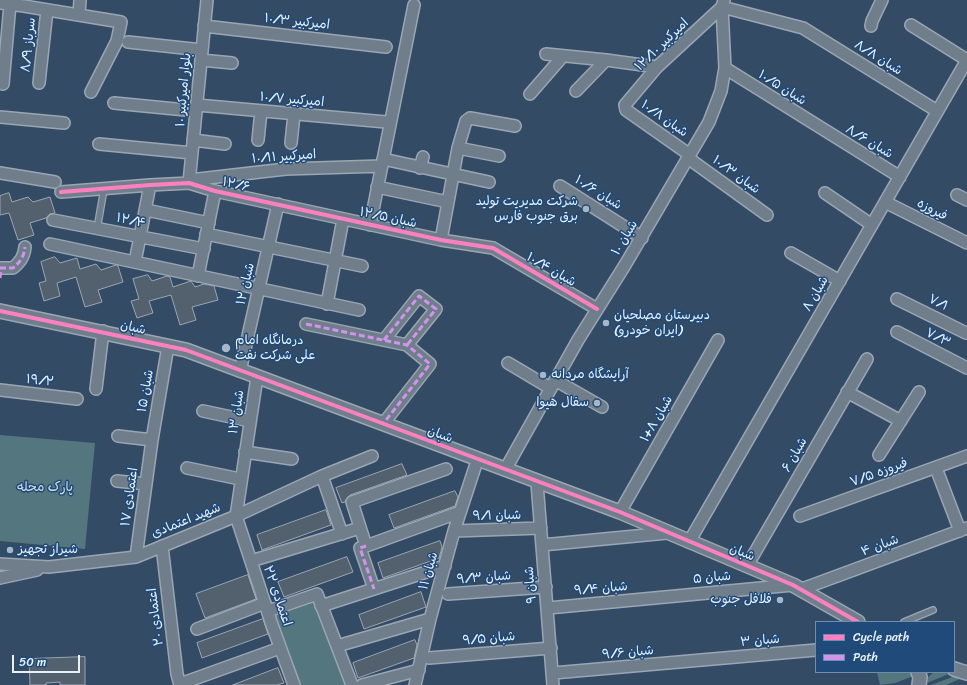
<!DOCTYPE html>
<html>
<head>
<meta charset="utf-8">
<style>
  body { margin:0 }
  #map { position:relative; width:967px; height:685px; overflow:hidden; background:#344b65; font-family:Sriracha,sans-serif }
  canvas { display:block }
  .legend { position:absolute; left:815px; top:621px; width:140px; height:52px; box-sizing:border-box; background:#1f4a7a; border:1px solid #6f8dac; margin:0; padding:5px 7px; list-style:none; font-size:12px; color:#e8f1f8 }
  .legend li { display:flex; align-items:center; gap:8px; height:20px }
  .legend b { width:20px; border:1px solid #6f8dac }
  .scale { position:absolute; left:12px; top:655px; width:68px; height:18px; box-sizing:border-box; border:2px solid #e8f1f8; border-top:0; padding-left:5px; font-size:12px; line-height:14px; white-space:nowrap; color:#e8f1f8; -webkit-text-stroke:3px #1f4a7a; paint-order:stroke }
</style>
</head>
<body>
<div id="map">
<canvas width="967" height="685"></canvas>
<ul class="legend">
<li><b style="height:5px;background:#ff80c0"></b>Cycle path</li>
<li><b style="height:5px;background:#d193ec"></b>Path</li>
</ul>
<div class="scale">50 m</div>
</div>
<script>
const context = document.querySelector('canvas').getContext('2d');
context.lineJoin = 'round';
function fill(path, color) {
  context.fillStyle = color;
  context.fill(path, 'evenodd');
}
function strokePath(path, color, width, dash) {
  context.strokeStyle = color;
  context.lineWidth = width;
  context.lineCap = dash ? 'butt' : 'round';
  context.setLineDash(dash || []);
  context.stroke(path);
}
function label(font, color, halo, rows, align = 'center') {
  context.font = font + ' Sriracha,"Playpen Sans Arabic",sans-serif';
  context.lineWidth = 3;
  context.setLineDash([]);
  context.textBaseline = 'middle';
  context.strokeStyle = halo;
  context.fillStyle = color;
  for (const [text, x, y, turn = 0] of rows) {
    context.save();
    context.translate(x, y);
    context.rotate((+turn || 0) * Math.PI / 180);
    context.textAlign = isNaN(turn) ? turn : align;
    if (halo) context.strokeText(text, 0, 0);
    context.fillText(text, 0, 0);
    context.restore();
  }
}
const green = new Path2D(`
  M0,435L95,443L85,549L0,541Z
  M316,598L349,685H298L272,615Z
  M877,672H912L911,677L895,683L880,685Z
  M934,672H944L949,674L924,684L926,679Z
  M955,676L962,678L946,685H931Z`);
const building = new Path2D(`
  M9,193L12,202L28,197L33,202L50,197L55,213L50,214L46,218L30,223L34,235L18,240L9,213L0,215V196Z
  M55,257L60,263L77,258L80,269L96,264L101,270L116,265L118,266L123,282L98,290L102,302L85,307L76,277L57,283L60,296L44,301L39,283L46,281L41,262Z
  M148,275L152,281L167,276L170,277L173,287L191,281L195,287L204,284L214,286L218,300L192,307L196,320L180,325L171,295L149,301L153,313L137,318L131,301L139,299L133,279Z
  M402,464L407,475L350,495L347,498L345,502L342,503L336,488Z
  M455,491L458,497L455,506L394,528L389,515Z
  M326,510L331,525L262,550L257,535Z
  M440,541L442,547L439,558L383,578L378,563Z
  M347,557L353,572L284,597L278,582Z
  M248,575L256,599L205,618L196,594Z
  M421,592L426,607L364,629L359,615Z
  M263,619L268,634L202,658L197,643Z
  M415,640L417,645L414,658L358,678L353,663Z
  M85,657V685H60V682L46,683V685H30L29,659Z
  M278,668L284,683L277,685H233Z`);
const service = new Path2D(`
  M97,229L104,189
  M904,622L933,610`);
const minor = new Path2D(`
  M0,3L24,6L121,22L117,41L91,92
  M722,7L803,28L937,111
  M79,15L80,0
  M911,25L967,60
  M204,26L386,47
  M871,26L872,21L882,0
  M128,42L202,50
  M546,54L606,60L657,67
  M201,60L232,63
  M725,68L900,177
  M39,83L47,10
  M3,84L10,4
  M576,91L606,60
  M530,94L563,56
  M114,103L196,111
  M197,105L386,122
  M0,117L64,123
  M193,140L225,144
  M258,140L261,111
  M291,143L294,114
  M99,144L192,153
  M458,148L499,156
  M690,155L626,110L625,105L657,67L722,7
  M688,158L767,215
  M383,159L489,182
  M420,168L423,157
  M0,173L55,182
  M190,180L286,169L382,166
  M189,183L207,0
  M560,186L642,238
  M377,187L448,202
  M61,192L150,185L189,183L215,191L441,240L493,248L597,309
  M825,193L872,225
  M957,195L967,200
  M885,202L967,243
  M146,210L209,223
  M53,220L204,249
  M370,225L414,5
  M206,234L362,266
  M441,240L458,148L466,121L470,118L515,126
  M50,244L359,310
  M791,253L840,281
  M135,262L150,185
  M0,268H13C20,262 24,257 25,247
  M198,276L215,191
  M897,299L966,333
  M327,304L343,219
  M306,324L407,345L430,364L383,424
  M897,332L967,368
  M384,340L419,296L436,309L407,345
  M508,363L550,388
  M240,371L278,204
  M257,377L236,516L272,625L294,685
  M555,380L602,407
  M96,389L103,331
  M0,390L77,399
  M847,392L901,421
  M203,411L250,421
  M118,436L152,440
  M245,452L292,459
  M879,455L919,392
  M187,468L240,479
  M936,468L960,531
  M446,469L352,502L366,546L460,512
  M505,470L578,340L625,265L709,122L721,91L725,68L722,7L724,0
  M322,476L342,534
  M117,481L146,484
  M537,483L553,685
  M620,512L718,340
  M800,516L967,456
  M454,531L541,528
  M689,542L967,60
  M542,545L667,533
  M162,546L177,674L180,685
  M366,546L360,548L374,589
  M136,557L152,440L168,346
  M251,561L360,528
  M0,564L49,567L136,557L236,516L322,476L372,456
  M747,566L867,359
  M0,578L37,570
  M802,589L967,528
  M448,594L546,587
  M321,606L445,566
  M548,608L793,585
  M268,611L317,594L352,685
  M197,629L265,603
  M337,646L430,619
  M429,658L551,648
  M553,673L816,650
  M180,684L280,648
  M362,685L419,670
  M415,685L430,619L454,531L475,467`);
const tertiary = new Path2D(`
  M0,311L186,350L620,512L793,585L858,622
  M954,669L967,673
  M918,672L920,677L919,685`);
const quiet = new Path2D(`
  M0,268H13C20,262 24,257 25,247
  M0,278L1,269
  M306,324L407,345L430,364L383,424
  M384,340L419,296L436,309L407,345
  M366,546L360,548L374,589`);
const cycleway = new Path2D(`
  M61,192L150,185L189,183L215,191L441,240L493,248L597,309
  M0,311L186,350L620,512L793,585L858,622`);
const markers = [
  [586,209,4,"#a9b7c5"],
  [606,323,4,"#a9b7c5"],
  [226,348,5,"#a9b7c5"],
  [543,375,4,"#a9b7c5"],
  [597,403,4,"#a9b7c5"],
  [10,550,4,"#a9b7c5"],
  [780,600,4,"#a9b7c5"]
];
const streetNames = [
  ["۱۰/۳ امیرکبیر",297,22,6],
  ["۸/۹ سرباز",29,45,-84],
  ["۱۲/۱۰ امیرکبیر",662,45,-44],
  ["۸/۸ شبان",878,58,32],
  ["۱۰/۵ شبان",782,88,32],
  ["۱۰ بلوار امیرکبیر",184,90,-85],
  ["۱۰/۷ امیرکبیر",292,100,5],
  ["۱۰/۸ شبان",664,119,35],
  ["۸/۶ شبان",869,142,31],
  ["۱۰/۱۱ امیرکبیر",284,157,-4],
  ["۱۰/۳ شبان",736,175,36],
  ["۱۲/۶",236,185,12],
  ["۱۰/۶ شبان",598,193,32],
  ["فیروزه",932,210,27],
  ["۱۲/۵ شبان",388,218,12],
  ["۱۲/۴",131,221,11],
  ["۱۰ شبان",625,238,-59],
  ["۱۰/۴ شبان",551,270,30],
  ["۱۲ شبان",246,284,-77],
  ["۸ شبان",816,294,-60],
  ["۷/۱",938,303,27],
  ["شبان",133,328,13],
  ["۷/۳",938,338,27],
  ["۱۹/۲",40,381,6],
  ["۱۵ شبان",146,391,-80],
  ["۱۳ شبان",237,412,-81],
  ["۱+۸ شبان",657,419,-60],
  ["شبان",440,435,21],
  ["۶ شبان",795,455,-60],
  ["۷/۵ فیروزه",879,473,-20],
  ["۱۷ اعتمادی",130,497,-82],
  ["۹/۱ شبان",497,516,-1],
  ["شهید اعتمادی",186,521,-22],
  ["۴ شبان",880,546,-20],
  ["شبان",742,553,22],
  ["۱۱ شبان",429,571,-74],
  ["۹/۳ شبان",484,578,-4],
  ["۵ شبان",712,578,-5],
  ["۹ شبان",531,585,-95],
  ["۹/۴ شبان",601,589,-5],
  ["۲۲ اعتمادی",277,596,71],
  ["۲۰ اعتمادی",156,617,-97],
  ["۹/۵ شبان",489,639,-5],
  ["۳ شبان",760,641,-5],
  ["۹/۶ شبان",628,653,-5]
];
const poiNames = [
  ["شرکت مدیریت تولید",578,202,"right"],
  ["برق جنوب فارس",578,217,"right"],
  ["دبیرستان مصلحیان",614,316],
  ["(ایران خودرو)",614,331],
  ["درمانگاه امام",235,341],
  ["علی شرکت نفت",235,356],
  ["آرایشگاه مردانه",551,375],
  ["سفال هیوا",589,403,"right"],
  ["شیراز تجهیز",18,550],
  ["فلافل جنوب",772,600,"right"]
];
const parkNames = [
  ["پارک محله",45,488]
];
fill(green, '#54767e');
fill(building, '#53616f');
strokePath(building, '#9aa6b3', 1);
strokePath(service, '#9aa6b3', 8);
strokePath(minor, '#9aa6b3', 14);
strokePath(tertiary, '#9aa6b3', 16);
strokePath(service, '#707e8c', 5.5);
strokePath(minor, '#707e8c', 11);
strokePath(tertiary, '#707e8c', 13);
strokePath(quiet, '#d193ec', 3, [6, 3]);
strokePath(cycleway, '#ff80c0', 4);
for (const [x, y, r, color] of markers) {
  const dot = new Path2D();
  dot.arc(x, y, r, 0, 2 * Math.PI);
  context.fillStyle = color;
  context.fill(dot);
  strokePath(dot, '#1f4a7a', 1.5);
}
label('13px', '#e8f1f8', '#1f4a7a', streetNames);
label('13px', '#e8f1f8', '#1f4a7a', poiNames, 'left');
label('13px', '#d3e0e6', '#1f4a7a', parkNames);
</script>
</body>
</html>
